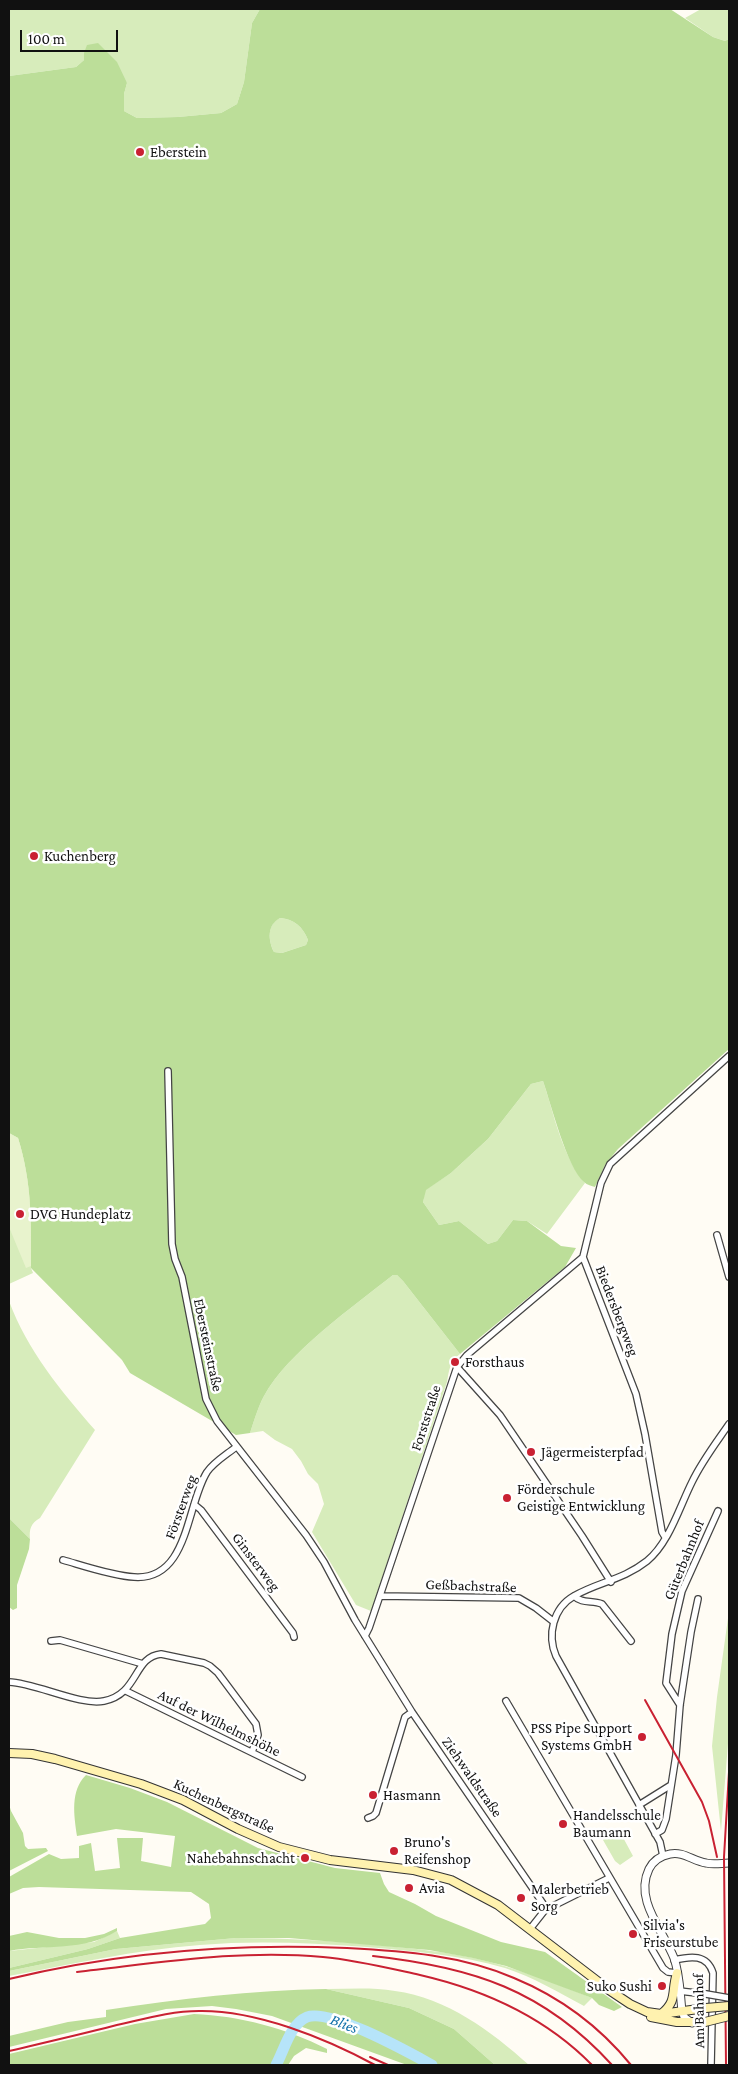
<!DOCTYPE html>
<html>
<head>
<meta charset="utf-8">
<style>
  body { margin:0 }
  #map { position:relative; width:738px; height:2074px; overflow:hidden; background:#fffcf4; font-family:"Crimson Pro",serif }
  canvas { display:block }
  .frame { position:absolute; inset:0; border:10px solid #111; pointer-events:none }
  .scale { position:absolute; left:20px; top:30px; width:98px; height:22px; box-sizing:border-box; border:2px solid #111; border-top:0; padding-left:6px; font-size:15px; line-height:18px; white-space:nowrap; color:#111; -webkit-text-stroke:4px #fff; paint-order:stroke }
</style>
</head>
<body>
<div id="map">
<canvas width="738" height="2074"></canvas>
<div class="frame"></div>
<div class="scale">100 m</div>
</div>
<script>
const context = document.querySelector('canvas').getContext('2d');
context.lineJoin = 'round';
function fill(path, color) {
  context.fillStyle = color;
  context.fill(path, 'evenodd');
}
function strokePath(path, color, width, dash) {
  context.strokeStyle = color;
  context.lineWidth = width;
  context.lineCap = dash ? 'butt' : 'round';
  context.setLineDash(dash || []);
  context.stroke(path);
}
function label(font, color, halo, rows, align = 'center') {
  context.font = font + ' "Crimson Pro",serif';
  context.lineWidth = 5;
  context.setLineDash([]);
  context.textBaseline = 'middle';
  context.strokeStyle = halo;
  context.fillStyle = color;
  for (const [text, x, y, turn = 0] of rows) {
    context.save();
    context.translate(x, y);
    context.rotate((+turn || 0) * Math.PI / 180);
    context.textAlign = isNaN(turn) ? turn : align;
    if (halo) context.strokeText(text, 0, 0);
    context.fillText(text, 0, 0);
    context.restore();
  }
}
const green = new Path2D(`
  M9,9H260L252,23L244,82L237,104L221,113L178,117L137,118L124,111V94L127,83L84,53V60L76,67L9,76Z
  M701,9H729V39L725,41L713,37L685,18Z
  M280,918C294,919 303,927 308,940L306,945L282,953L274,952C268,940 267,924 280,918Z
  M543,1081C554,1114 562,1156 585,1183L547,1234L527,1221L513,1220L497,1241L488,1244L459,1221L439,1225L423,1202L425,1190L451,1173L488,1139L531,1084Z
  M9,1133L18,1138C32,1184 31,1221 31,1268L33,1273L9,1284Z
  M393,1275H397L403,1281L460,1354C450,1361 449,1370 447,1382L371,1611L356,1605L312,1532L324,1504L318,1484L308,1474L301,1461L292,1449L275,1440L263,1431L250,1433C254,1421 258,1407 264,1396C287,1353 354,1306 393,1275Z
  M9,1301C27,1350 61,1391 95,1430L40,1518C31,1523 29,1529 30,1539L9,1518Z
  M729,1611V1731L721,1831L712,1746L717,1697Z
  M617,1829L619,1830L633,1856L620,1865L615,1861L603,1840L606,1836Z
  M117,1931L120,1938L88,1949L9,1968V1951L94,1942Z
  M236,1938C287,1938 337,1941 388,1946C417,1949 446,1952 474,1958C515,1967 554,1983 592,1998L584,2006C558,1992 533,1977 505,1968C460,1955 414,1951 367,1947C311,1943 256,1940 200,1945C135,1950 72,1964 9,1976V1971L116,1949Z
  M326,1989C349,1989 372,1987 395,1991C447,1998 491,2031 529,2065H495L454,2029L409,2008Z`);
const forest = new Path2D(`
  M260,9H670L713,37L725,41L729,39V1049L618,1149L605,1165L595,1187C592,1186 587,1185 584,1182C567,1168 551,1104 543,1081L531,1084L488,1139L451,1173L426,1190L423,1202L439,1225L459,1221L488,1244L497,1241L513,1220L527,1221L561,1246L576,1248L565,1267L460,1354L403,1281L397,1275H393C354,1306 287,1353 264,1396C258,1407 254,1421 250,1433L236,1435L130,1373L122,1360L31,1268C31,1221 32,1184 18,1138L9,1133V76L76,67L84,60V53L87,45L98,43L117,62L127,83L124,94V111L137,118L178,117L221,113L237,104L244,82L252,23ZM280,918C294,919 303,927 308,940L306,945L282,953L274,952C268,940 267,925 280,918Z
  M9,1518L30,1539L29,1549L17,1585V1608L13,1610L9,1607Z
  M86,1775L130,1788L167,1802L258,1848L335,1868L380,1873L384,1884L389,1892L415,1904L436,1916L501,1942L545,1952L622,2007L614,2011L599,2005L592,1998L506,1966L473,1958L429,1950L289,1938H236L116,1949L9,1971V1968L88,1949L120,1938L205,1924L211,1918L209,1904L191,1892L39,1887L23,1888L9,1894V1877L49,1854L61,1859L79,1858V1846L91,1843L95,1871L120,1868L117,1838H143L141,1861L171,1867L175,1836L116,1829L77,1836C74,1815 70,1791 86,1775Z
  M9,1804L11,1811L23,1833L25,1846L28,1849L46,1848L48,1851L9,1871Z
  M117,1928V1931C84,1952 45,1944 9,1951V1936L27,1932L59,1938H85L104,1934Z
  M326,1989L409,2008L454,2029L495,2065H407L272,2016L236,2009L212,2006L166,2009L9,2047V2036L68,2022L106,2017V2010C179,1999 252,1990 326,1989Z
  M194,2014C240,2016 286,2028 327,2049V2053L306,2048L294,2056L288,2065H9V2054L135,2024Z`);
const pitch = new Path2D(`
  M9,1133L18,1138C32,1183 31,1219 31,1266L26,1268L9,1227Z`);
const river = new Path2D(`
  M276,2065C284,2051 290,2024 307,2017C330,2008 410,2053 432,2065`);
const minor = new Path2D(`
  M168,1071L172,1244L175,1259L182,1277L206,1399L217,1421L306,1535L324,1562L355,1620L412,1712L544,1905L545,1910L530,1929
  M717,1235L729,1277
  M457,1367L500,1415L582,1536L611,1582
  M195,1505L201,1510L293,1633L294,1637
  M665,1537L662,1532L645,1434L636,1394L583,1257L601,1183L610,1164L729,1056
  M63,1560C84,1566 113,1576 134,1577C189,1581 186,1505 207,1472C214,1462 226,1455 236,1447
  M380,1596L519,1598L536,1608L554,1622
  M574,1596C582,1604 592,1600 602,1604L631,1641
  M365,1636L369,1628L457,1367L467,1355L583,1257
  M51,1641L60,1640L143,1664
  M9,1682C36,1683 80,1706 104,1701C139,1694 133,1657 161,1654L204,1663L210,1666L218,1673L256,1724L258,1735L252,1752
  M126,1691L302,1777
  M506,1701L663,1968L668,1972L677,1973
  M680,1705L666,1683L672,1634L682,1591L718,1511
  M639,1805L671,1785
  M368,1818L373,1816L376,1813L405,1717L412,1712
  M655,1834L662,1830L666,1819L676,1755L680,1705L691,1632L698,1599
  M663,1856L660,1842L556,1656C547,1635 553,1608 574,1596C598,1582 623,1580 647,1561C669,1543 679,1508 692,1482C702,1461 716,1443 729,1424
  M545,1910L609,1878
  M674,1960C691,1956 707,1954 713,1973L711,2065
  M679,1991L706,1994`);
const tertiary = new Path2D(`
  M692,2023L684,2017L682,2011C680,1994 680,1975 674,1958C663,1930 634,1900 649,1869C653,1861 660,1856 670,1854C683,1851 693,1861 706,1863C714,1865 722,1863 729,1863`);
const secondary = new Path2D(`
  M9,1753L32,1754L55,1759L141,1784L183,1800L238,1829L279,1847L330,1860L413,1870L451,1880L498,1905L609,1990L630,2004L647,2012L661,2014L706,2008
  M661,2014C678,2001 671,1991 677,1973
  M651,2017L677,2022H705`);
const rail = new Path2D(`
  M645,1700L702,1802L709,1821L717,1857
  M373,1956C472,1967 544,1990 612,2065
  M77,1972C159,1963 240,1949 323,1957C356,1960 388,1968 420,1975C485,1990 545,2017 592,2065
  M9,1979C120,1952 233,1943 347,1948C404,1951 461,1955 514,1978C560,1997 600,2027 631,2065
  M9,2051C43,2043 78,2035 113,2026C141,2020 169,2011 199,2011C256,2010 325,2038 375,2065
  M370,2057L388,2065
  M726,2065L724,1857L729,1772`);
const minorBridge = new Path2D(`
  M706,1994L729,1998`);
const secondaryBridge = new Path2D(`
  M706,2008L729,2006
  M705,2022L729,2016`);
const markers = [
  [140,152,5,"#c92132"],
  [34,856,5,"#c92132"],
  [20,1214,5,"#c92132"],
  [455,1362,5,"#c92132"],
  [531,1452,5,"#c92132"],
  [507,1498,5,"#c92132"],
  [642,1737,5,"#c92132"],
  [373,1795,5,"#c92132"],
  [563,1824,5,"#c92132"],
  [394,1851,5,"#c92132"],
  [305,1858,5,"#c92132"],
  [409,1888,5,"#c92132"],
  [521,1898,5,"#c92132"],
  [633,1934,5,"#c92132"],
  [662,1986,5,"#c92132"]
];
const poiNames = [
  ["Eberstein",150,152],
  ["Kuchenberg",44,856],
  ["DVG Hundeplatz",30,1214],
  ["Forsthaus",465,1362],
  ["Jägermeisterpfad",541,1452],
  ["Förderschule",517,1489],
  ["Geistige Entwicklung",517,1506],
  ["PSS Pipe Support",632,1728,"right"],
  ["Systems GmbH",632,1745,"right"],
  ["Hasmann",383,1795],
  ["Handelsschule",573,1815],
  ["Baumann",573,1832],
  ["Bruno's",404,1842],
  ["Reifenshop",404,1859],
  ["Nahebahnschacht",295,1858,"right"],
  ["Avia",419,1888],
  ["Malerbetrieb",531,1889],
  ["Sorg",531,1906],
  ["Silvia's",643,1925],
  ["Friseurstube",643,1942],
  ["Suko Sushi",652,1986,"right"]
];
const streetNames = [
  ["Biedersbergweg",617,1311,69],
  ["Ebersteinstraße",208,1345,78],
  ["Forststraße",426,1418,-72],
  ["Försterweg",181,1507,-70],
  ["Güterbahnhof",684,1560,-68],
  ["Ginsterweg",256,1562,53],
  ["Geßbachstraße",471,1586,2],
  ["Auf der Wilhelmshöhe",219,1723,26],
  ["Ziehwaldstraße",472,1777,55],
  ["Kuchenbergstraße",224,1806,25],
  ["Am Bahnhof",699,2011,-91]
];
const waterNames = [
  ["Blies",344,2024,21]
];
fill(green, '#d7ecbb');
fill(forest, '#bcde99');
fill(pitch, '#e8f3cd');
strokePath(river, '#b6e4f9', 11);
strokePath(minor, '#444', 8);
strokePath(tertiary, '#444', 9);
strokePath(secondary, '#333', 10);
strokePath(minor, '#fff', 5.5);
strokePath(tertiary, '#fff', 7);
strokePath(secondary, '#fff2af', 8);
strokePath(rail, '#c92132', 2);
strokePath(minorBridge, '#444', 8, []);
strokePath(secondaryBridge, '#333', 10, []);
strokePath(minorBridge, '#fff', 5.5);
strokePath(secondaryBridge, '#fff2af', 8);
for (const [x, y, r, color] of markers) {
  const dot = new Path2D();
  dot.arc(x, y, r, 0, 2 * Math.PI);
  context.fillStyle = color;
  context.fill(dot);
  strokePath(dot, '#fff', 2);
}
label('15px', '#111', '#fff', poiNames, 'left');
label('15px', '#111', '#fff', streetNames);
label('italic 16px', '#1270aa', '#fff', waterNames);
</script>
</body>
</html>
